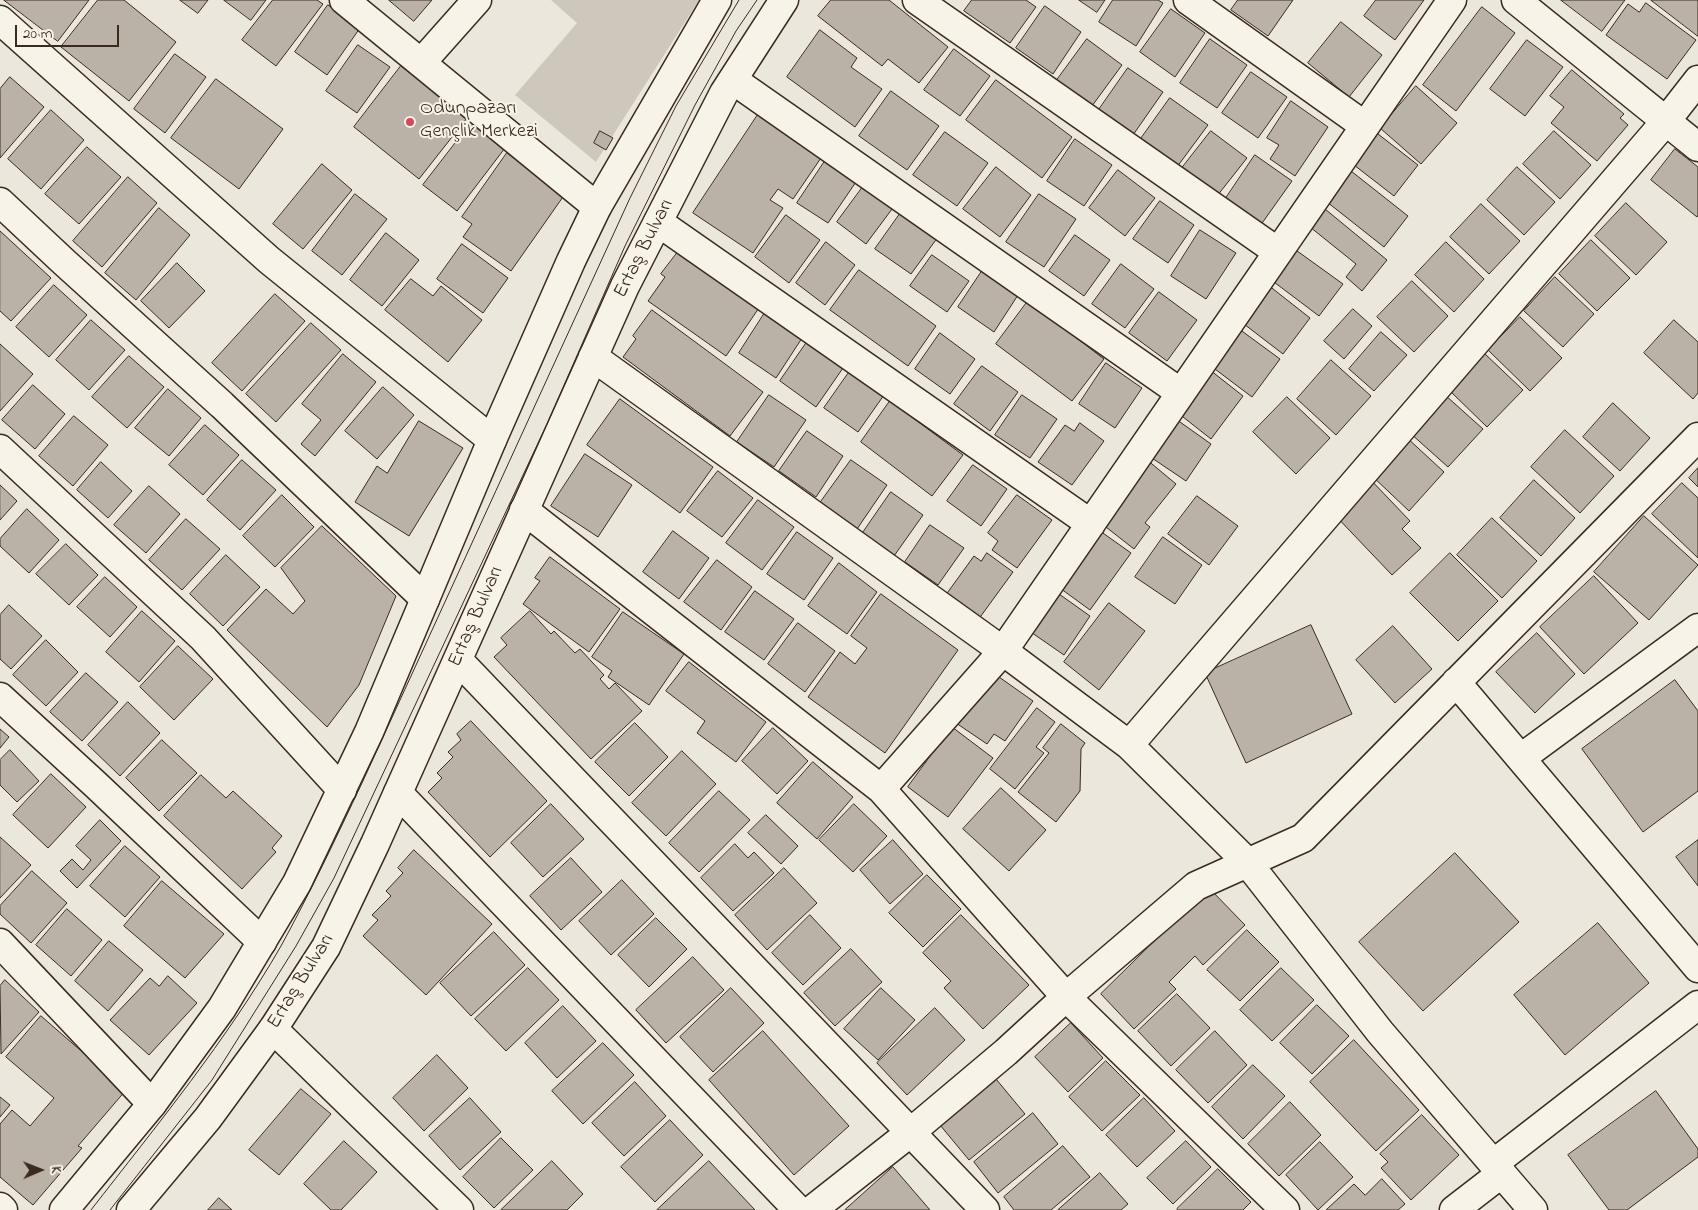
<!DOCTYPE html>
<html>
<head>
<meta charset="utf-8">
<style>
  body { margin:0 }
  #map { position:relative; width:1698px; height:1210px; overflow:hidden; background:#ece7dc; font-family:"Indie Flower",sans-serif }
  canvas { display:block }
  .north { position:absolute; left:15px; top:1145px; width:50px; height:50px; -webkit-text-stroke:4px #f7f3e8; paint-order:stroke; rotate:89deg; font-size:14px; font-weight:700; line-height:20px; text-align:center; color:#3b2a1e }
  .north::after { content:''; display:block; margin:auto; width:18px; height:22px; background:#3b2a1e; clip-path:polygon(50% 0,100% 100%,50% 72%,0 100%) }
  .scale { position:absolute; left:15px; top:25px; width:104px; height:22px; box-sizing:border-box; border:2px solid #3b2a1e; border-top:0; padding-left:6px; font-size:15px; line-height:18px; white-space:nowrap; color:#3b2a1e; -webkit-text-stroke:4px #f7f3e8; paint-order:stroke }
</style>
</head>
<body>
<div id="map">
<canvas width="1698" height="1210"></canvas>
<div class="north">K</div>
<div class="scale">20 m</div>
</div>
<script>
const context = document.querySelector('canvas').getContext('2d');
context.lineJoin = 'round';
function fill(path, color) {
  context.fillStyle = color;
  context.fill(path, 'evenodd');
}
function strokePath(path, color, width, dash) {
  context.strokeStyle = color;
  context.lineWidth = width;
  context.lineCap = dash ? 'butt' : 'round';
  context.setLineDash(dash || []);
  context.stroke(path);
}
function label(font, color, halo, rows, align = 'center') {
  context.font = font + ' "Indie Flower",sans-serif';
  context.lineWidth = 4;
  context.setLineDash([]);
  context.textBaseline = 'middle';
  context.strokeStyle = halo;
  context.fillStyle = color;
  for (const [text, x, y, turn = 0] of rows) {
    context.save();
    context.translate(x, y);
    context.rotate((+turn || 0) * Math.PI / 180);
    context.textAlign = isNaN(turn) ? turn : align;
    if (halo) context.strokeText(text, 0, 0);
    context.fillText(text, 0, 0);
    context.restore();
  }
}
const green = new Path2D(`
  M551,0H699L596,162L515,95L577,23Z`);
const building = new Path2D(`
  M4,0H89L58,41Z
  M98,0H124L176,42L129,101L61,47Z
  M180,0H208L198,13Z
  M224,0H266L251,20Z
  M273,0H317L323,4L276,66L242,40Z
  M389,0H432L414,21Z
  M831,0H889L948,47L919,83L888,59L882,66L818,16Z
  M972,0H1026L1036,7L1010,43L964,11Z
  M1079,0H1105L1097,12Z
  M1113,0H1158L1163,3L1136,46L1099,22Z
  M1238,0H1293L1268,36L1231,10Z
  M1376,0H1424L1395,40L1364,16Z
  M1561,0H1625L1602,31Z
  M1651,0H1698V36Z
  M1646,3L1696,40L1667,79L1606,35L1628,4L1639,12Z
  M328,5L360,28L327,75L295,52Z
  M1045,6L1081,32L1053,74L1016,48Z
  M1482,7L1515,33L1456,111L1423,85Z
  M1171,9L1205,33L1175,77L1140,52Z
  M1341,22L1382,55L1349,97L1308,63Z
  M820,30L857,58L851,67L882,89L855,127L787,77Z
  M1087,39L1122,65L1092,106L1057,80Z
  M1210,39L1247,65L1217,108L1180,83Z
  M1527,40L1563,67L1525,116L1490,89Z
  M358,45L390,67L357,113L326,91Z
  M954,49L990,76L960,116L924,90Z
  M175,54L206,77L165,133L134,109Z
  M401,66L467,118L419,179L354,127Z
  M1128,68L1163,92L1133,135L1098,111Z
  M1572,70L1624,114L1620,118L1628,125L1597,161L1551,123L1564,107L1550,96Z
  M1251,72L1287,97L1258,138L1222,113Z
  M10,77L44,107L0,158V89Z
  M216,79L283,129L239,189L171,138Z
  M996,80L1072,137L1042,178L966,120Z
  M1416,86L1457,123L1421,164L1380,128Z
  M891,91L939,126L907,170L859,136Z
  M1170,98L1208,125L1177,167L1140,140Z
  M1291,101L1328,127L1295,176L1270,159L1279,145L1267,138Z
  M51,110L84,140L41,189L8,159Z
  M761,110L825,152L793,199L778,189L770,200L783,208L753,253L693,213Z
  M474,119L505,148L457,211L423,185Z
  M600,131L613,138L606,150L594,143Z
  M1211,131L1247,158L1217,196L1182,168Z
  M1554,131L1591,165L1560,199L1523,164Z
  M945,132L988,163L957,206L913,175Z
  M1378,134L1418,165L1394,196L1354,165Z
  M1075,139L1112,165L1084,206L1047,181Z
  M87,147L121,177L79,224L45,194Z
  M1675,149L1698,167V215L1697,217L1651,180Z
  M507,153L565,194L511,271L463,237L472,224L462,217Z
  M829,155L860,176L828,223L797,203Z
  M1255,155L1292,181L1260,226L1224,201Z
  M322,164L352,190L303,249L273,224Z
  M996,167L1031,195L1000,237L963,209Z
  M1517,167L1555,202L1524,235L1487,200Z
  M1118,170L1155,198L1125,236L1089,208Z
  M1351,171L1408,216L1384,247L1327,202Z
  M128,177L157,203L102,267L73,241Z
  M865,184L895,205L866,244L837,222Z
  M355,194L387,219L342,275L312,251Z
  M1039,194L1076,219L1044,267L1006,242Z
  M1160,201L1194,225L1168,263L1133,239Z
  M1626,203L1667,242L1636,275L1595,236Z
  M1481,204L1520,241L1489,274L1450,237Z
  M159,208L190,235L136,300L105,273Z
  M1325,209L1387,260L1362,291L1346,277L1356,264L1310,227Z
  M902,211L938,237L911,274L875,249Z
  M786,215L820,240L789,283L755,257Z
  M1200,230L1236,253L1206,299L1171,276Z
  M0,231L51,278L11,321L0,311Z
  M386,233L419,260L382,306L350,280Z
  M1075,235L1110,260L1084,296L1049,271Z
  M1591,240L1630,278L1597,311L1559,274Z
  M826,242L855,265L825,305L796,283Z
  M1446,242L1484,279L1454,312L1415,275Z
  M462,244L508,278L483,313L437,279Z
  M681,248L761,305L726,356L648,301L665,277L661,274Z
  M1293,248L1343,284L1319,316L1270,279Z
  M932,255L969,281L947,312L910,286Z
  M177,263L205,291L169,328L141,301Z
  M1121,264L1154,289L1125,328L1092,304Z
  M859,270L936,326L908,366L830,310Z
  M982,271L1018,295L994,332L958,307Z
  M1555,277L1594,314L1563,347L1524,311Z
  M411,279L433,296L441,286L482,320L448,362L385,310Z
  M1412,281L1448,316L1414,352L1377,317Z
  M54,285L87,315L49,357L16,327Z
  M1268,285L1310,318L1283,354L1240,321Z
  M1159,292L1197,320L1167,361L1129,333Z
  M275,294L305,321L242,391L212,363Z
  M1028,301L1104,359L1072,401L996,344Z
  M1353,309L1372,326L1344,359L1324,341Z
  M652,310L763,392L730,436L623,357L636,339L633,336Z
  M766,311L804,335L776,378L739,353Z
  M1520,317L1562,358L1530,391L1488,350Z
  M91,320L125,350L89,390L56,360Z
  M1674,320L1698,342V393L1693,399L1644,353Z
  M311,323L341,350L276,422L246,394Z
  M1235,326L1280,359L1252,397L1207,363Z
  M1381,332L1407,355L1374,391L1349,369Z
  M940,333L975,359L950,394L915,369Z
  M807,342L843,368L816,407L780,381Z
  M0,344L33,374L0,411Z
  M1484,353L1523,390L1487,427L1449,390Z
  M343,354L376,382L315,456L301,444L321,420L302,404Z
  M129,356L164,387L127,428L92,397Z
  M1331,360L1371,396L1336,435L1297,399Z
  M1106,363L1142,388L1115,428L1079,404Z
  M982,366L1018,392L990,431L954,404Z
  M1210,370L1243,396L1211,439L1178,413Z
  M850,371L884,395L858,432L824,408Z
  M33,385L65,414L35,449L2,420Z
  M383,387L414,415L377,459L345,431Z
  M168,389L201,418L169,456L135,428Z
  M769,395L806,420L774,467L737,442Z
  M1022,395L1057,419L1030,458L995,435Z
  M1445,395L1483,429L1448,467L1410,433Z
  M1287,397L1330,438L1296,474L1253,432Z
  M620,399L713,467L680,513L587,445Z
  M890,401L963,455L932,496L861,442Z
  M1613,403L1650,438L1620,471L1583,437Z
  M74,416L108,445L73,486L39,456Z
  M1173,417L1211,444L1186,481L1146,454Z
  M419,421L463,448L409,536L355,502L377,466L387,473Z
  M1080,423L1104,441L1072,485L1038,462L1065,425L1074,431Z
  M205,425L239,455L203,495L169,465Z
  M1565,430L1614,476L1580,513L1531,467Z
  M807,431L843,456L816,497L779,471Z
  M1405,436L1444,472L1409,511L1370,474Z
  M585,454L632,485L598,537L551,506Z
  M1146,459L1176,484L1145,523L1150,527L1134,549L1097,520Z
  M242,460L276,490L240,530L207,500Z
  M851,460L887,485L857,529L820,503Z
  M101,462L132,491L108,518L77,490Z
  M973,465L1007,489L981,526L947,501Z
  M1698,468V487L1689,478Z
  M718,471L753,498L722,537L687,511Z
  M1368,477L1410,521L1402,529L1421,548L1392,575L1331,511Z
  M1534,480L1575,518L1541,556L1500,518Z
  M1682,483L1698,498V558L1652,514Z
  M0,485L17,501L0,520Z
  M149,486L180,514L146,553L114,525Z
  M891,492L923,515L894,556L862,534Z
  M282,495L314,527L275,567L243,536Z
  M1017,495L1052,520L1017,568L992,550L998,541L988,533Z
  M1197,496L1238,526L1209,565L1168,534Z
  M758,500L794,527L762,570L726,543Z
  M27,509L59,540L29,573L0,546V539Z
  M1644,516L1698,565L1649,620L1594,572Z
  M1492,518L1537,561L1502,598L1457,555Z
  M186,519L220,549L182,590L149,560Z
  M930,525L964,548L938,585L905,562Z
  M322,526L396,596L359,685L327,727L227,630L266,589L293,614L305,601L281,568Z
  M1093,526L1131,553L1090,610L1053,583Z
  M673,531L709,558L679,599L643,572Z
  M797,532L833,558L804,600L767,574Z
  M1163,537L1202,565L1175,604L1135,577Z
  M66,544L98,575L69,605L36,574Z
  M987,553L1013,572L978,620L945,596L974,556L981,561Z
  M1450,553L1498,601L1458,641L1410,593Z
  M226,555L260,587L223,626L190,594Z
  M550,557L620,609L589,652L523,604L540,581L535,578Z
  M717,560L752,587L721,630L684,602Z
  M839,563L877,592L847,634L808,606Z
  M1594,576L1638,623L1584,674L1540,627Z
  M105,577L137,607L110,637L77,607Z
  M1052,589L1090,616L1064,655L1025,628Z
  M755,591L794,619L764,660L725,632Z
  M881,594L958,650L885,753L808,697L840,652L855,664L867,648L851,636Z
  M1109,603L1145,631L1099,690L1064,662Z
  M9,605L42,636L11,669L0,659V615Z
  M142,611L175,641L139,682L106,652Z
  M530,611L551,634L554,631L575,653L580,649L604,675L600,679L609,689L615,683L642,711L591,759L494,657L507,645L501,638Z
  M623,612L684,654L649,705L608,677L612,671L592,657Z
  M798,623L835,651L805,692L768,664Z
  M1311,625L1352,714L1246,763L1205,673Z
  M1393,626L1432,669L1395,703L1356,660Z
  M1537,633L1575,674L1535,713L1496,672Z
  M46,640L78,672L46,706L13,675Z
  M178,646L213,679L174,720L140,687Z
  M689,662L766,722L736,762L697,733L705,721L666,691Z
  M992,672L1033,701L1005,741L994,734L987,744L956,723Z
  M86,673L118,702L82,741L50,712Z
  M1675,680L1698,711V791L1643,832L1582,749Z
  M128,702L160,733L120,776L88,745Z
  M1037,708L1055,722L1036,747L1044,753L1015,789L990,769Z
  M471,721L547,801L490,857L428,792L442,778L437,773L453,757L448,752L461,740L457,734Z
  M635,723L668,757L629,796L595,762Z
  M1061,724L1085,743L1081,749L1080,791L1056,822L1018,792L1049,753L1043,748Z
  M952,727L993,758L948,817L908,787Z
  M773,728L808,761L777,794L742,761Z
  M0,729L9,737L0,748Z
  M162,740L197,773L159,811L126,778Z
  M10,750L39,781L17,802L0,785V760Z
  M682,751L716,784L666,836L632,803Z
  M813,762L853,797L817,839L777,803Z
  M51,774L86,807L48,848L13,815Z
  M201,775L226,798L233,791L282,836L272,848L276,852L242,889L164,816Z
  M1001,788L1046,830L1009,871L963,829Z
  M719,791L750,820L699,872L669,843Z
  M551,804L584,839L543,877L511,843Z
  M854,804L887,836L853,872L819,840Z
  M766,815L798,846L781,864L748,833Z
  M100,820L121,841L77,888L60,871L72,859L83,870L91,860L76,846Z
  M0,837L31,865L0,898Z
  M893,840L923,874L890,904L860,870Z
  M1698,840V886L1676,857Z
  M735,844L748,858L754,852L774,873L733,911L701,878Z
  M125,846L160,877L125,917L90,886Z
  M414,850L492,924L426,995L363,936L378,920L372,915L391,896L386,891L403,873L398,868Z
  M1455,853L1519,922L1423,1011L1359,942Z
  M571,858L602,892L561,930L530,896Z
  M784,868L817,903L767,950L735,915Z
  M32,871L67,903L31,943L0,914V906Z
  M927,875L961,909L923,947L889,913Z
  M622,880L654,914L611,955L579,921Z
  M162,881L224,934L185,978L124,926Z
  M1209,888L1245,925L1203,965L1195,956L1169,982L1176,989L1134,1029L1101,994Z
  M67,909L102,940L71,976L36,945Z
  M810,915L841,948L803,985L772,953Z
  M961,915L1029,985L983,1029L944,988L951,981L923,953Z
  M656,918L687,949L649,987L618,955Z
  M1598,923L1649,983L1565,1055L1514,995Z
  M1247,930L1279,962L1240,1001L1207,970Z
  M494,932L525,965L471,1016L440,983Z
  M109,941L143,970L108,1011L75,981Z
  M851,949L882,982L835,1026L804,993Z
  M693,957L724,990L666,1043L636,1010Z
  M528,968L559,1000L506,1051L475,1019Z
  M1281,968L1314,1000L1272,1041L1240,1010Z
  M168,976L197,1003L149,1055L110,1020L150,978L159,986Z
  M5,980L39,1012L1,1054L0,986Z
  M731,988L764,1023L713,1072L680,1037Z
  M881,988L915,1020L878,1060L844,1029Z
  M1177,994L1210,1028L1171,1066L1138,1031Z
  M1317,1005L1349,1036L1312,1074L1280,1043Z
  M563,1006L596,1041L557,1078L525,1043Z
  M935,1008L965,1040L907,1095L877,1063Z
  M41,1016L126,1090L78,1146L82,1148L33,1205L0,1177V1124L12,1110L30,1126L54,1098L6,1057Z
  M1071,1023L1103,1058L1068,1092L1035,1057Z
  M763,1031L849,1126L794,1175L709,1080Z
  M1215,1031L1247,1065L1208,1103L1176,1070Z
  M1354,1040L1419,1110L1376,1151L1310,1082Z
  M603,1043L634,1075L583,1124L552,1091Z
  M437,1055L468,1088L424,1131L393,1098Z
  M1106,1061L1140,1095L1102,1131L1069,1097Z
  M1253,1065L1285,1096L1243,1139L1212,1107Z
  M996,1079L1025,1114L969,1160L940,1125Z
  M635,1082L666,1116L624,1156L592,1123Z
  M301,1089L331,1114L279,1175L249,1150Z
  M1656,1091L1698,1149V1157L1627,1210H1609L1568,1155Z
  M0,1097L10,1105L0,1117Z
  M470,1098L501,1132L460,1170L429,1136Z
  M1144,1098L1175,1131L1137,1167L1106,1135Z
  M1290,1102L1321,1135L1279,1176L1248,1144Z
  M1033,1113L1058,1144L998,1193L974,1162Z
  M1422,1115L1459,1155L1411,1200L1381,1168L1388,1162L1380,1154Z
  M670,1120L703,1155L655,1202L621,1167Z
  M501,1138L533,1170L494,1208L463,1177Z
  M344,1141L377,1172L341,1210H331L304,1184Z
  M1186,1141L1211,1167L1173,1204L1147,1178Z
  M1320,1142L1353,1177L1318,1210L1286,1175Z
  M1063,1146L1090,1177L1051,1210H1014L1004,1197Z
  M552,1161L583,1194L567,1210H501Z
  M709,1161L755,1210H657Z
  M893,1167L930,1210H845Z
  M1218,1169L1251,1202L1243,1210H1178L1177,1209Z
  M1100,1173L1128,1204L1121,1210H1058Z
  M1382,1179L1405,1204L1398,1210H1326L1354,1184L1365,1195Z
  M219,1198L232,1210H208Z`);
const minor = new Path2D(`
  M344,0L597,207
  M917,0L1278,252
  M1188,0L1365,126
  M1516,0L1698,147
  M0,20L269,260L492,440
  M421,63L477,0
  M733,80L1181,393
  M0,202L64,262L222,405L425,599
  M658,222L1091,524
  M593,357L1003,651L881,789
  M0,449L203,638L342,790
  M524,510L881,789L1066,997L1285,1210
  M458,660L985,1210
  M1456,682L1698,968
  M0,697L95,784L262,942
  M1129,745L1003,651L1452,0
  M1521,758L1698,628
  M398,793L798,1210
  M0,943L152,1104
  M273,1029L459,1210
  M1493,1164L1698,1005
  M0,1207L3,1210
  M812,1210L911,1132L1006,1052L1066,997L1196,886L1303,838L1698,437
  M1454,1210L1502,1173
  M1533,1210L1380,1032L1247,862L1129,745L1666,121L1698,80`);
const primary = new Path2D(`
  M64,1210L152,1104L222,1008L297,883L369,732L492,440L571,261L597,207L717,0
  M131,1210L208,1118L273,1029L326,947L375,844L625,286L724,93L784,0`);
const tram = new Path2D(`
  M91,1210C157,1125 227,1040 281,946C310,893 336,838 362,783L630,198L676,106L739,0
  M110,1210L212,1080L296,946L334,878L547,424L625,246L695,105L736,31L757,0`);
const markers = [
  [410,122,5,"#d1495b"]
];
const poiNames = [
  ["Odunpazarı",420,110],
  ["Gençlik Merkezi",420,133]
];
const streetNames = [
  ["Ertaş Bulvarı",645,249,-63],
  ["Ertaş Bulvarı",477,617,-66],
  ["Ertaş Bulvarı",302,982,-58]
];
fill(green, '#cec8bc');
fill(building, '#bab2a7');
strokePath(building, '#3b2a1e', 1);
strokePath(minor, '#3b2a1e', 31);
strokePath(primary, '#3b2a1e', 31);
strokePath(minor, '#f7f3e8', 28);
strokePath(primary, '#f7f3e8', 28);
strokePath(tram, '#3b2a1e', 1);
for (const [x, y, r, color] of markers) {
  const dot = new Path2D();
  dot.arc(x, y, r, 0, 2 * Math.PI);
  context.fillStyle = color;
  context.fill(dot);
  strokePath(dot, '#f7f3e8', 2);
}
label('20px', '#3b2a1e', '#f7f3e8', poiNames, 'left');
label('20px', '#3b2a1e', '#f7f3e8', streetNames);
</script>
</body>
</html>
